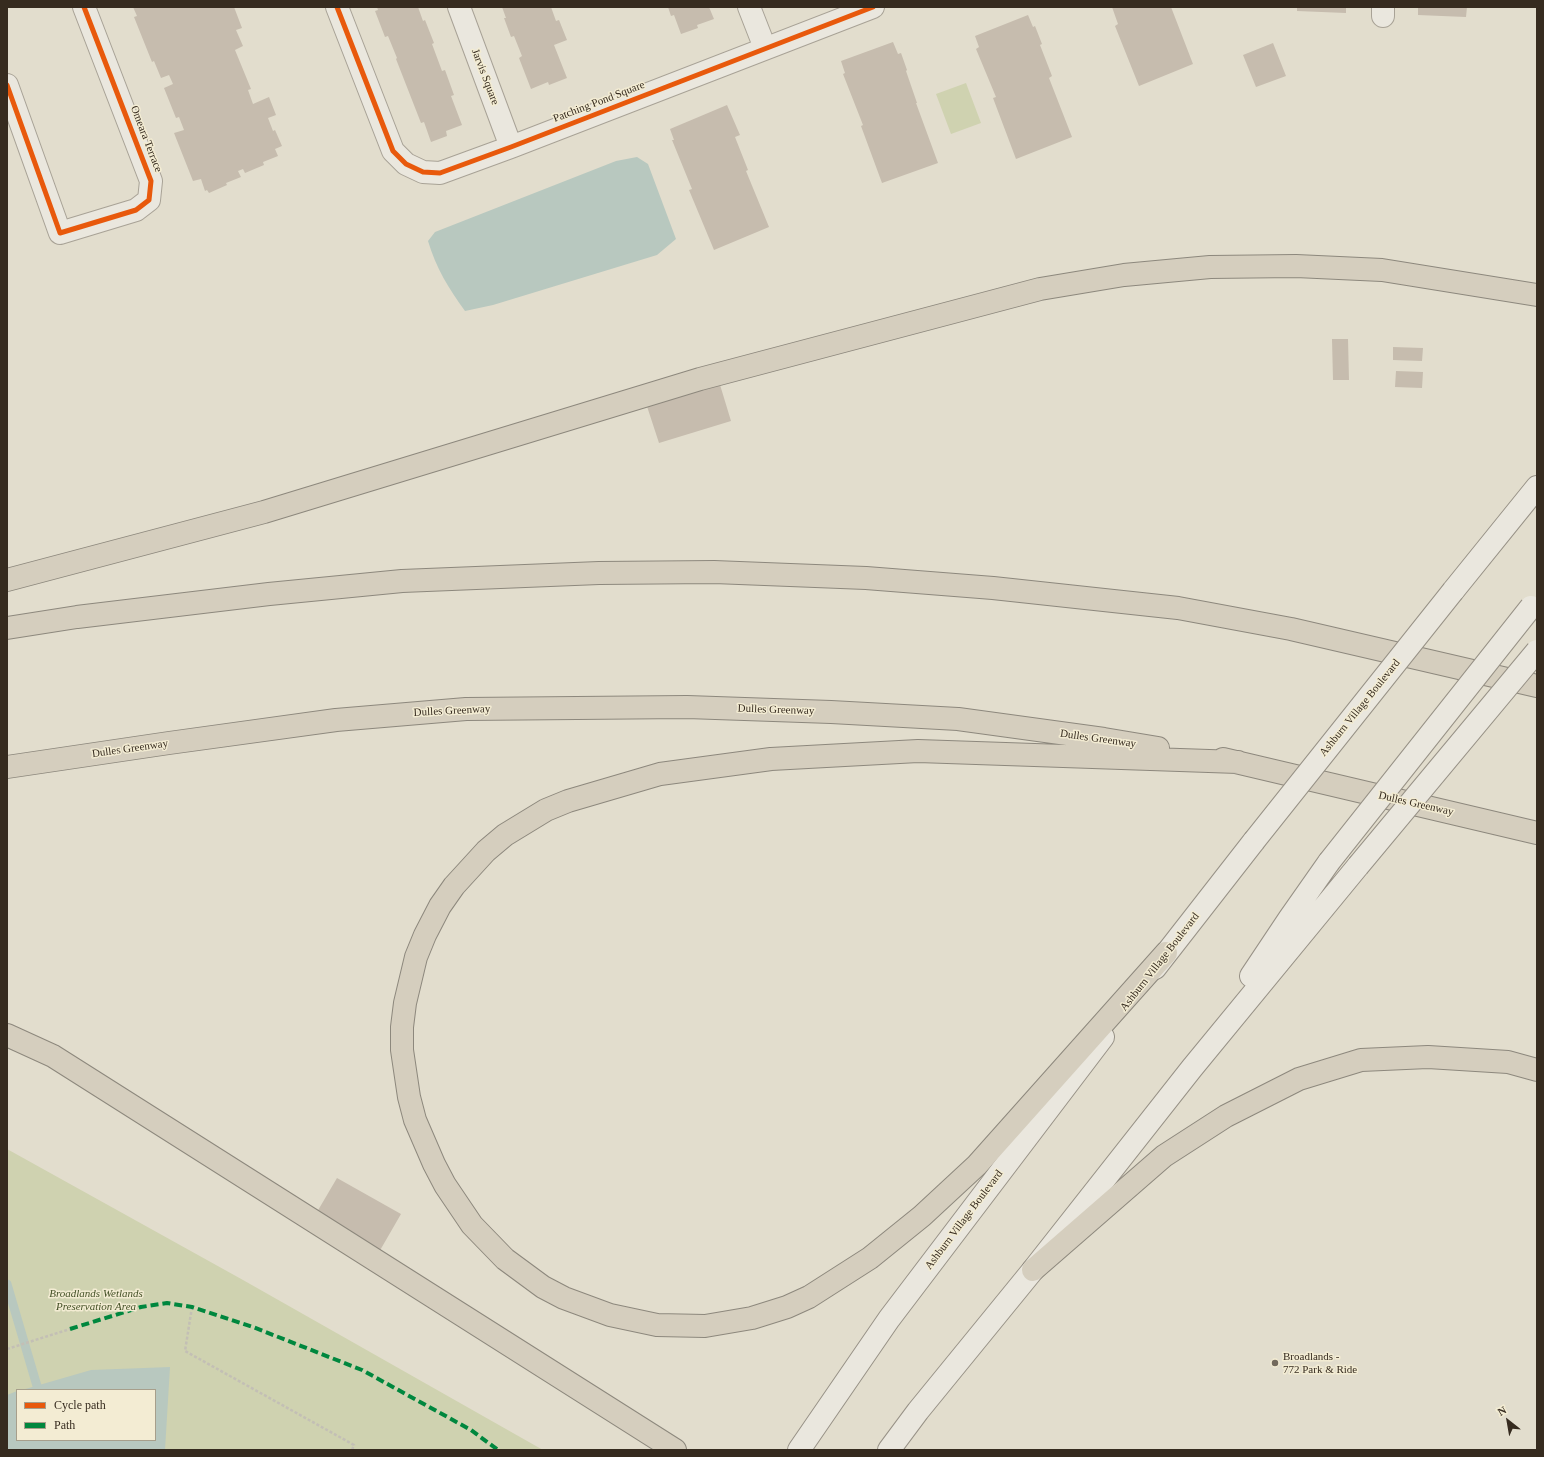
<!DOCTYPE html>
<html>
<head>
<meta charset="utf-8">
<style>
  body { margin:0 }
  #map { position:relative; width:1544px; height:1457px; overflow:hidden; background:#e2ddcd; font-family:Georgia,serif }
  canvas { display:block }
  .frame { position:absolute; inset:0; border:8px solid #362b1f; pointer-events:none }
  .legend { position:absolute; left:16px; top:1389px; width:140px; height:52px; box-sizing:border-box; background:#f3ecd3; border:1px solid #a79f8b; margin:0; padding:5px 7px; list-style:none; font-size:12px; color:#362b1f }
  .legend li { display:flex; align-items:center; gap:8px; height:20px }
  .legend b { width:20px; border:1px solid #a79f8b }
  .north { position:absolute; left:1488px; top:1401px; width:40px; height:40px; -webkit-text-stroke:3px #f3ecd3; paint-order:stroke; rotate:329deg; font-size:11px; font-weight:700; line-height:16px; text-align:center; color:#362b1f }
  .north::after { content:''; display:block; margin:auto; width:14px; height:18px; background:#362b1f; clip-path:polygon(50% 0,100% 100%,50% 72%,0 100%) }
</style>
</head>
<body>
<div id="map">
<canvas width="1544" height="1457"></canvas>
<div class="frame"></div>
<ul class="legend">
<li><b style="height:5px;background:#e8590c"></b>Cycle path</li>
<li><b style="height:5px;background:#00873e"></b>Path</li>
</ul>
<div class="north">N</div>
</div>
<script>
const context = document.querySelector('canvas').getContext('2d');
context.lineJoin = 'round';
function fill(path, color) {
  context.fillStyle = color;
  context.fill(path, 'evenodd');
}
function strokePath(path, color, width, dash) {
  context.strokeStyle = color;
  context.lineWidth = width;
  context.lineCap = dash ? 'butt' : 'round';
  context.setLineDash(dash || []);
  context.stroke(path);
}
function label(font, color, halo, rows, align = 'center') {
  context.font = font + ' Georgia,serif';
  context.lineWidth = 3;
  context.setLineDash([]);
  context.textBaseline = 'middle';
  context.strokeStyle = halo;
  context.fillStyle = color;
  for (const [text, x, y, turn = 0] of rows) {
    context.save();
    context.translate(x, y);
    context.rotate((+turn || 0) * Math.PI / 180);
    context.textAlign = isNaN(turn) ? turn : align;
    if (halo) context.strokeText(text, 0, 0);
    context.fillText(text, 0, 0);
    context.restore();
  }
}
const green = new Path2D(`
  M966,83L981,123L951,134L936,94Z
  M7,1149L243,1280L543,1450H7ZM17,1390H155V1440H17Z`);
const water = new Path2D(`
  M637,157L648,164L676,239L657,255L493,305L465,311C449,289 436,268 428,241L435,232L616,161Z
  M170,1367L165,1450H7V1395L17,1391V1440H155V1390H22L91,1370Z`);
const stream = new Path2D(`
  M7,1284L37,1386`);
const building = new Path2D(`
  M133,7H234L242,28L236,30L243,46L235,50L251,89L248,90L253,104L269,97L276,115L268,118L273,131L275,130L282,146L275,149L278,156L263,162L264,165L245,173L243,169L238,171L241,177L226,183L227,185L209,193L207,190L205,191L201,179L193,181L174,133L184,130L179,117L176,118L164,88L173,84L169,75L161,78L154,61L152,62L134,17L137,16Z
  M377,7H418L423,21L425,20L434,43L432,44L442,71L445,70L454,95L451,96L462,125L446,131L447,136L431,142L424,122L421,123L396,59L397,58L388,36L385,37L375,11L378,10Z
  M502,7H551L556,21L559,20L567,40L554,45L567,78L549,85L548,82L531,89L519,58L522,56L514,36L511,37L504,18H506Z
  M668,7H709L714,19L697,25L698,28L681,34L674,15L671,16Z
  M1112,7H1171L1193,64L1139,86L1115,26L1118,24Z
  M1297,7H1346V13L1297,11Z
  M1418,7H1467L1466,17L1418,15Z
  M1028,15L1033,27L1035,26L1042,44L1040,45L1052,76L1049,78L1072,137L1016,159L993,98L996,97L976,49L979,47L975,36Z
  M893,42L898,54L901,53L907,70L906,71L917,103H916L938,163L882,183L861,126L863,125L843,74L845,73L841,61Z
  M1273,43L1286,76L1256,87L1243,55Z
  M727,105L740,135L735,137L748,170L746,171L769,227L714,250L689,190L692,189L672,140H674L670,129Z
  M1332,339H1348L1349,380H1333Z
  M1393,347L1423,348L1422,361L1393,360Z
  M714,365L731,421L659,443L641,388Z
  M1396,371L1423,372L1422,388L1395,387Z
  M337,1178L401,1214L371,1266L307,1229Z`);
const path = new Path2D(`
  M192,1307L185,1351L354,1445L352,1450
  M7,1349L70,1329`);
const minor = new Path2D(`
  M337,7L393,151L406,164L423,172L440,173L511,147L873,7
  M459,7L511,147
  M749,7L765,48
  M1383,16V7
  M7,85L60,233L136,210L149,200L151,181L84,7`);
const secondary = new Path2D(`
  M1453,591L1537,487
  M1155,968L1254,841
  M1251,976L1289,919L1329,862
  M799,1450L889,1319L1103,1037
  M889,1450L918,1411L1033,1270L1192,1068L1358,866`);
const motorway = new Path2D(`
  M7,580L264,512L700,379L1040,289L1124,275L1210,267L1296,266L1382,270L1537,295
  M7,628L77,617L269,594L402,581L599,573L714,572L866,578L993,588L1178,608L1291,629L1537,686
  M1223,759L1537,833
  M7,767L169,743L336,720L466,709L687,707L831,712L958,719L1104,739L1158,748
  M1166,953L977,1165L922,1216L870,1258L809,1297L787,1307L752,1318L705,1326L657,1325L610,1315L564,1298L543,1287L505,1259L472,1225L445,1185L434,1164L415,1120L409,1097L402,1050V1027L405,1003L416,957L425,935L440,906L454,886L486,851L505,835L546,810L568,801L660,774L771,759L918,751L1238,762
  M7,1035L53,1056L675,1450
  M1033,1270L1164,1156L1226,1116L1299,1079L1361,1060L1428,1057L1508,1062L1537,1070`);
const secondaryBridge = new Path2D(`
  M1254,841L1453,591
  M1329,862L1531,607
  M1358,866L1537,651`);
const quiet = new Path2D(`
  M70,1329L141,1307L167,1303L192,1307L253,1327L362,1370L471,1430L498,1450`);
const cycleway = new Path2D(`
  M337,7L393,151L406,164L423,172L440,173L511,147L873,7
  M7,85L60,233L136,210L149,200L151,181L84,7`);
const markers = [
  [1275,1363,4,"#72695c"]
];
const streetNames = [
  ["Jarvis Square",485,77,69],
  ["Patching Pond Square",599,102,-21],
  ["Omeara Terrace",146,139,69],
  ["Ashburn Village Boulevard",1360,708,-51],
  ["Dulles Greenway",776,710,2],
  ["Dulles Greenway",452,711,-3],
  ["Dulles Greenway",1098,739,8],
  ["Dulles Greenway",130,749,-8],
  ["Dulles Greenway",1416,804,13],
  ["Ashburn Village Boulevard",1160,962,-52],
  ["Ashburn Village Boulevard",964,1220,-53]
];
const parkNames = [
  ["Broadlands Wetlands",96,1294],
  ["Preservation Area",96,1307]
];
const poiNames = [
  ["Broadlands -",1283,1357],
  ["772 Park & Ride",1283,1370]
];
fill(green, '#cfd2b0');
fill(water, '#b8c8bf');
strokePath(stream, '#b8c8bf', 9);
fill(building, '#c6bcae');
strokePath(minor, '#a8a296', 24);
strokePath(secondary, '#979186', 24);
strokePath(motorway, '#8d887d', 24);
strokePath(path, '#c3bfb5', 2.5, [3, 2]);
strokePath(minor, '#eae7de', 22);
strokePath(secondary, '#eae7de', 22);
strokePath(motorway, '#d5cebe', 22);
strokePath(secondaryBridge, '#979186', 24, []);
strokePath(secondaryBridge, '#eae7de', 22);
strokePath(quiet, '#00873e', 4, [8, 4]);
strokePath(cycleway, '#e8590c', 5);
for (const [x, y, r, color] of markers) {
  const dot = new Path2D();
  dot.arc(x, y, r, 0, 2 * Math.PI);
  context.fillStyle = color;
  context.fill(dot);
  strokePath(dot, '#f3ecd3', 1.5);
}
label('11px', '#362b1f', '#f3ecd3', streetNames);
label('italic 11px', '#445127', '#f3ecd3', parkNames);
label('11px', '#362b1f', '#f3ecd3', poiNames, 'left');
</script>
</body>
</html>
